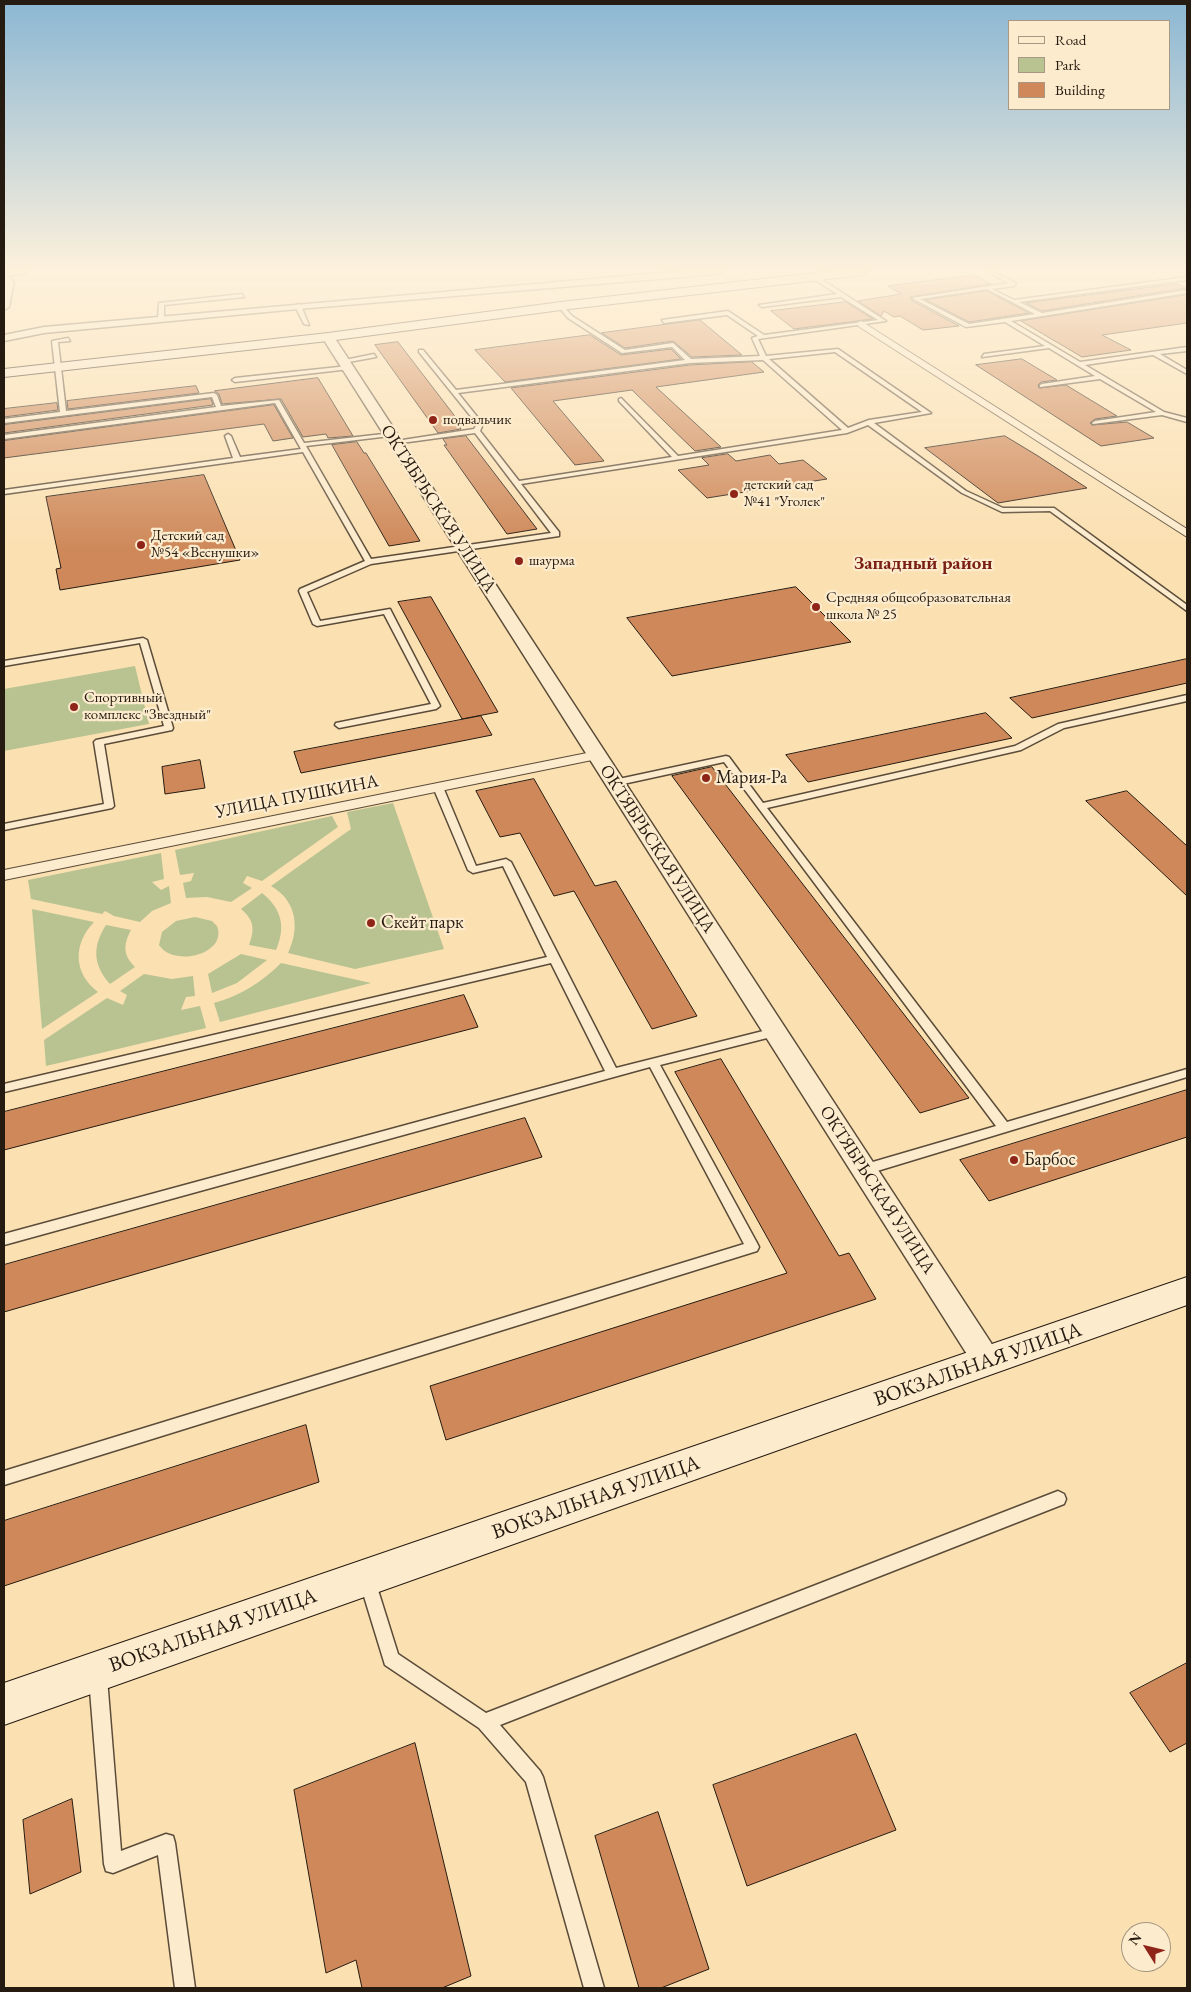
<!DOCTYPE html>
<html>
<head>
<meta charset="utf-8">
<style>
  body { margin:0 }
  #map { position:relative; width:1191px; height:1992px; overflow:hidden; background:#fbe0b2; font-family:"EB Garamond",serif }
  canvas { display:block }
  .frame { position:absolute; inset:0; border:5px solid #261b11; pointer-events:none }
  .legend { position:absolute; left:1008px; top:20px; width:162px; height:90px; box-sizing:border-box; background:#fcebcd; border:1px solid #a69882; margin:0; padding:6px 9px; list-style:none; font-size:15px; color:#261b11 }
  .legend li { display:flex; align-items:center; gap:10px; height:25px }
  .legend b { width:25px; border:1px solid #a69882 }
  .north { position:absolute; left:1121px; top:1922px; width:50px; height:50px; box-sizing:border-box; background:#fcebcd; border:1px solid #a69882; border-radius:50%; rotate:306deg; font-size:14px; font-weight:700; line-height:20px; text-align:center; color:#261b11 }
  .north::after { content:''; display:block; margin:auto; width:18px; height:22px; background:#8f2418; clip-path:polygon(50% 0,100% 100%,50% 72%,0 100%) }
</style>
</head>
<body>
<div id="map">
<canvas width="1191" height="1992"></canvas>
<div class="frame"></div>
<ul class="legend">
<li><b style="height:6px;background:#fcebcd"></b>Road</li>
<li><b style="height:14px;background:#b8c391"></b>Park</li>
<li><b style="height:14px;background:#ce8859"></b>Building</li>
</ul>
<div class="north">N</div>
</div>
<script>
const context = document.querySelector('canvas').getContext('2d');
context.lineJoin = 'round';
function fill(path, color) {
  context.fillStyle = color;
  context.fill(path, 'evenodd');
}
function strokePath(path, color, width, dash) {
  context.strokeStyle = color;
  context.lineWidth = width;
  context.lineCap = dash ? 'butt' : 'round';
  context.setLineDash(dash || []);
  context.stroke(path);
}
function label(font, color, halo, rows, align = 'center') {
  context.font = font + ' "EB Garamond",serif';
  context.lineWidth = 4.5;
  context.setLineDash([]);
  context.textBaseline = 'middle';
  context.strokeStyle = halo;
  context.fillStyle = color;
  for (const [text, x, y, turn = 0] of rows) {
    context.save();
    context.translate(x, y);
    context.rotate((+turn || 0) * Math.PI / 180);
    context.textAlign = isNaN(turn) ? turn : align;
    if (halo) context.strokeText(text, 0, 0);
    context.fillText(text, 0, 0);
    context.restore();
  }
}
const green = new Path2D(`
  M135,666L149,724L4,751V689Z
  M393,803L444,949L355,969L288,953C300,928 297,901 271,886L351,829L347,812Z
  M332,816L338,827L262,881L247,876L243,883L252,888L231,902L207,897L186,898L183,883L191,881L194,873L180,875L175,850Z
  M161,853L164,879L152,882L161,890L169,886L171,903L152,911L140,922L114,916L105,911L102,914L31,899L28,880Z
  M262,893C282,909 286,927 276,950L249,945C255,929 254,920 241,909Z
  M32,909L94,922C73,944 73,973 98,992L42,1029Z
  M195,917L212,921L217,926C228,954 174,968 159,945L162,932L176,921Z
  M106,925L131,930C123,945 123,955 135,967L110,984C93,965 92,947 106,925Z
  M241,954L267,960L237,983L212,993L208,974Z
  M281,963L371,983L220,1022L214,1003C240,996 262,982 281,963Z
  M144,974L172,979L193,976L195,996L186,997L181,1010L200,1006L206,1028L46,1066L44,1040L107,998L123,1005L127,995L120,991Z`);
const building = new Path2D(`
  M975,275L991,284L910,297L911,300L959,326L923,330L900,316L894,317L884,311L881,316L858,301L901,294L888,286Z
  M1177,284L1187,288L1042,311L1026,303Z
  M987,291L1029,313L969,322L926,300Z
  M1187,295V323L1102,335L1131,350L1082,357L1021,321Z
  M846,302L873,319L794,329L771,311Z
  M700,320L742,355L692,357L673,341L625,348L602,333Z
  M590,335L621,355L671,349L681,359L505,382L475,350Z
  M398,342L457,419H454L461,429L438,433L375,345Z
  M1022,359L1057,380L1041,382L1038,385L1039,388L1066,385L1117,416L1095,419L1090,423L1092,425L1127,422L1154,438L1101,446L976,365Z
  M752,362L764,372L656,387L721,447L695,451L632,390L553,401L604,461L575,465L511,388L690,365Z
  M318,378L353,436L328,438L326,434L303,437L281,399L222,404L219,394L215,391Z
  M196,386L199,393L68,409L67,401Z
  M211,399L213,405L4,433V425Z
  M57,403L58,410L4,417V409Z
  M274,405L293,438L273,441L264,424L4,458V441Z
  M466,436L537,529L507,534L444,445H447L443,439Z
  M1005,436L1038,456L1087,488L998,503L925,448Z
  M357,442L364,453H366L420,541L389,546L332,445Z
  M728,454L736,461L770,455L779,464L803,460L827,479L707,498L678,470L709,465L702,458Z
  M204,475L240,560L60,590L56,569L61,568L46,497Z
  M796,587L851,642L672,676L627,618Z
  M431,597L498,712L462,719L398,602Z
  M1187,659V683L1032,718L1010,698Z
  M986,713L1012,738L808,782L786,755Z
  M481,716L492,735L301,773L294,752Z
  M200,760L205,788L165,794L162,767Z
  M712,767L746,811L969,1098L920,1113L672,776Z
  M534,779L595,886L616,881L697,1016L652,1029L574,891L554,896L520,833L500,837L476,791Z
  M1127,791L1187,846V896L1086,801Z
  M464,995L478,1027L4,1150V1112Z
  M721,1059L839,1256L849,1253L876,1299L446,1440L430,1386L787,1273L675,1072Z
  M1187,1090V1137L989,1201L960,1160Z
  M525,1118L542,1157L4,1312V1265Z
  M306,1425L319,1482L4,1586V1521Z
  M1187,1663V1743L1170,1752L1130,1693Z
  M856,1734L896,1830L747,1886L713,1785Z
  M415,1743L471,1976L442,1988H362L356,1960L326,1973L294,1790Z
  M72,1799L81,1872L30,1894L23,1820Z
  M658,1812L709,1969L661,1988H639L595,1836Z`);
const service = new Path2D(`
  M986,271H992L1016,283L1014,286L992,289L1014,300L1187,277V280L1019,302L1042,313L1187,290V293L1011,321L1080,362L1187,347V351L1160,354L1187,370V374L1153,355L1085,365L1164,412L1187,418V422L1162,415L1093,424L1092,423L1095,421L1156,412L1100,379L1040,387V385L1042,384L1095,376L1049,348L982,357L984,354L1045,346L1005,322L966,327L912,298L1009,283ZM987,289L1035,314L969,324L920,299Z
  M812,276H816L886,321L758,339L766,356L838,349L931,413L874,423L966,491L1003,508H1054L1187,605V611L1050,511L1002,512L962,493L868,425L847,433L521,484L559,532V536L371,564L307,592L320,621L390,609L440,706L436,709L339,728L335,725L336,723L431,704L384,614L317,626L313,624L299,591L300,589L365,561L303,452L4,494V490L233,458L225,436L228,434L231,436L240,457L301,449L275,403L4,439V435L216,407L212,397L4,423V419L60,412L52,341L68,338L70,341L58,342L66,411L214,393L217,395L221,406L279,400L304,443L392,433V435L390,436L306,446L371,559L551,533L475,433L394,444L393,443L396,441L474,429L477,424L419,352V350H423L456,390L685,360L672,347L622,353L568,318L558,306L561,304L572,316L625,350L673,343L691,359L760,356L752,338L758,336L727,315L664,323L662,320L728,311L764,335L878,320L841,297L762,307L759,305L837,294L812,278ZM835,352L922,412L869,420L848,428L769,359ZM763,360L842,430L678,456L621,398L619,399V401L672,457L519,481L480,431L483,424L458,393L690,363Z
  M242,294L244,297L164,305V319L161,321L158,319L159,303Z
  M298,304L301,306L309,325L304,324L295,306Z
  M374,354L376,357L343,363L340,361Z
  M348,366L350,369L235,382L232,380L235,378Z
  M143,638L147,640L173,728L172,730L104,744L114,806L112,808L4,830V824L104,804L94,742L96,740L164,726L140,643L4,666V661Z
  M1187,695V701L1064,728L1021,750L767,808L1007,1122L1187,1069V1077L864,1175L859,1174L858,1170L859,1166L996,1126L724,762L614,786L609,783L614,780L726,756L729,757L763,803L1015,746L1058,724Z
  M438,784L443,787L476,866L506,859L511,862L616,1068L775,1028L779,1029L781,1032L779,1035L660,1065L757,1243L759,1247L757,1251L4,1485V1471L744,1244L650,1067L4,1245V1234L605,1071L551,963L4,1092V1084L547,957L503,866L473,873L468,870L433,787Z
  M1058,1491L1064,1494L1066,1499L1064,1504L500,1725L540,1771L543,1777L604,1988H584L526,1782L479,1728L385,1665L359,1580L361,1574L367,1572L373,1574L398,1654L486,1713Z
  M98,1669L104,1672L107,1678L121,1851L166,1834L173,1836L175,1843L195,1988H175L158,1855L113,1873L106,1871L104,1864L89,1678L92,1672Z`);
const pedestrian = new Path2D(`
  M861,321L1187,529V537L858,326V322Z
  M597,751L604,755L602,758L4,880V870Z`);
const minor = new Path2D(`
  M4,271H29L24,274L8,276L14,282L9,307L4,310Z
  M683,271H723L718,274L298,309L44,333L4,341V335L44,327Z
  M328,334L334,337L997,1352L1001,1361L997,1370L987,1374L977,1370L322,337Z`);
const secondary = new Path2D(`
  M832,271H869L863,275L561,310L328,341L4,377V369L328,333L561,302Z
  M1187,1277V1305L4,1725V1683Z`);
const markers = [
  [433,420,5,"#8f2418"],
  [734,494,5,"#8f2418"],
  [141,545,5,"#8f2418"],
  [519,561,5,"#8f2418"],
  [816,607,5,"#8f2418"],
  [74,707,5,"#8f2418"],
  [706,778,5,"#8f2418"],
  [371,923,5,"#8f2418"],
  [1014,1160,5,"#8f2418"]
];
const farPoinames = [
  ["подвальчик",443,420],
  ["детский сад",744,485],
  ["№41 \"Уголек\"",744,502],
  ["Детский сад",151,536],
  ["№54 «Веснушки»",151,553],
  ["шаурма",529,561],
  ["Средняя общеобразовательная",826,598],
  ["школа № 25",826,615],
  ["Спортивный",84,698],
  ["комплекс \"Звездный\"",84,715]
];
const streetNames = [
  ["ОКТЯБРЬСКАЯ УЛИЦА",438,509,57],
  ["УЛИЦА ПУШКИНА",297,797,-11],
  ["ОКТЯБРЬСКАЯ УЛИЦА",657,849,57],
  ["ОКТЯБРЬСКАЯ УЛИЦА",877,1190,57]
];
const poiNames = [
  ["Мария-Ра",716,778],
  ["Скейт парк",381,923],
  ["Барбос",1024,1160]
];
const farDistrictnames = [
  ["Западный район",923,564]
];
const nearStreetnames = [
  ["ВОКЗАЛЬНАЯ УЛИЦА",978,1365,-19],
  ["ВОКЗАЛЬНАЯ УЛИЦА",596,1498,-19],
  ["ВОКЗАЛЬНАЯ УЛИЦА",213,1631,-19]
];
fill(green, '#b8c391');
fill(building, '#ce8859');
strokePath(building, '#261b11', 1);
strokePath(service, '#5b4c39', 3);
strokePath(pedestrian, '#5b4c39', 2);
strokePath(minor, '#5b4c39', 3);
strokePath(secondary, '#261b11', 2);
fill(service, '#fcebcd');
fill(pedestrian, '#fcebcd');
fill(minor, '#fcebcd');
fill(secondary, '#fcebcd');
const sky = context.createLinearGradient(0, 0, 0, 550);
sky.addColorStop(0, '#8bb7d3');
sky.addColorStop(0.49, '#fdf1dc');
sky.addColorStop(1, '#fdf1dc00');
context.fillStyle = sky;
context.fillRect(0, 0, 1191, 550);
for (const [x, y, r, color] of markers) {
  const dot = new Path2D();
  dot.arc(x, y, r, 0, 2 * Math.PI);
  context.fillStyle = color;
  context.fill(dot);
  strokePath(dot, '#fcebcd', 2);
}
label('15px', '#261b11', '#fcebcd', farPoinames, 'left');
label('18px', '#261b11', '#fcebcd', streetNames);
label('18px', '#261b11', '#fcebcd', poiNames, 'left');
label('bold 19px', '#7a1f14', '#fcebcd', farDistrictnames);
label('21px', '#261b11', '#fcebcd', nearStreetnames);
</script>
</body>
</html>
